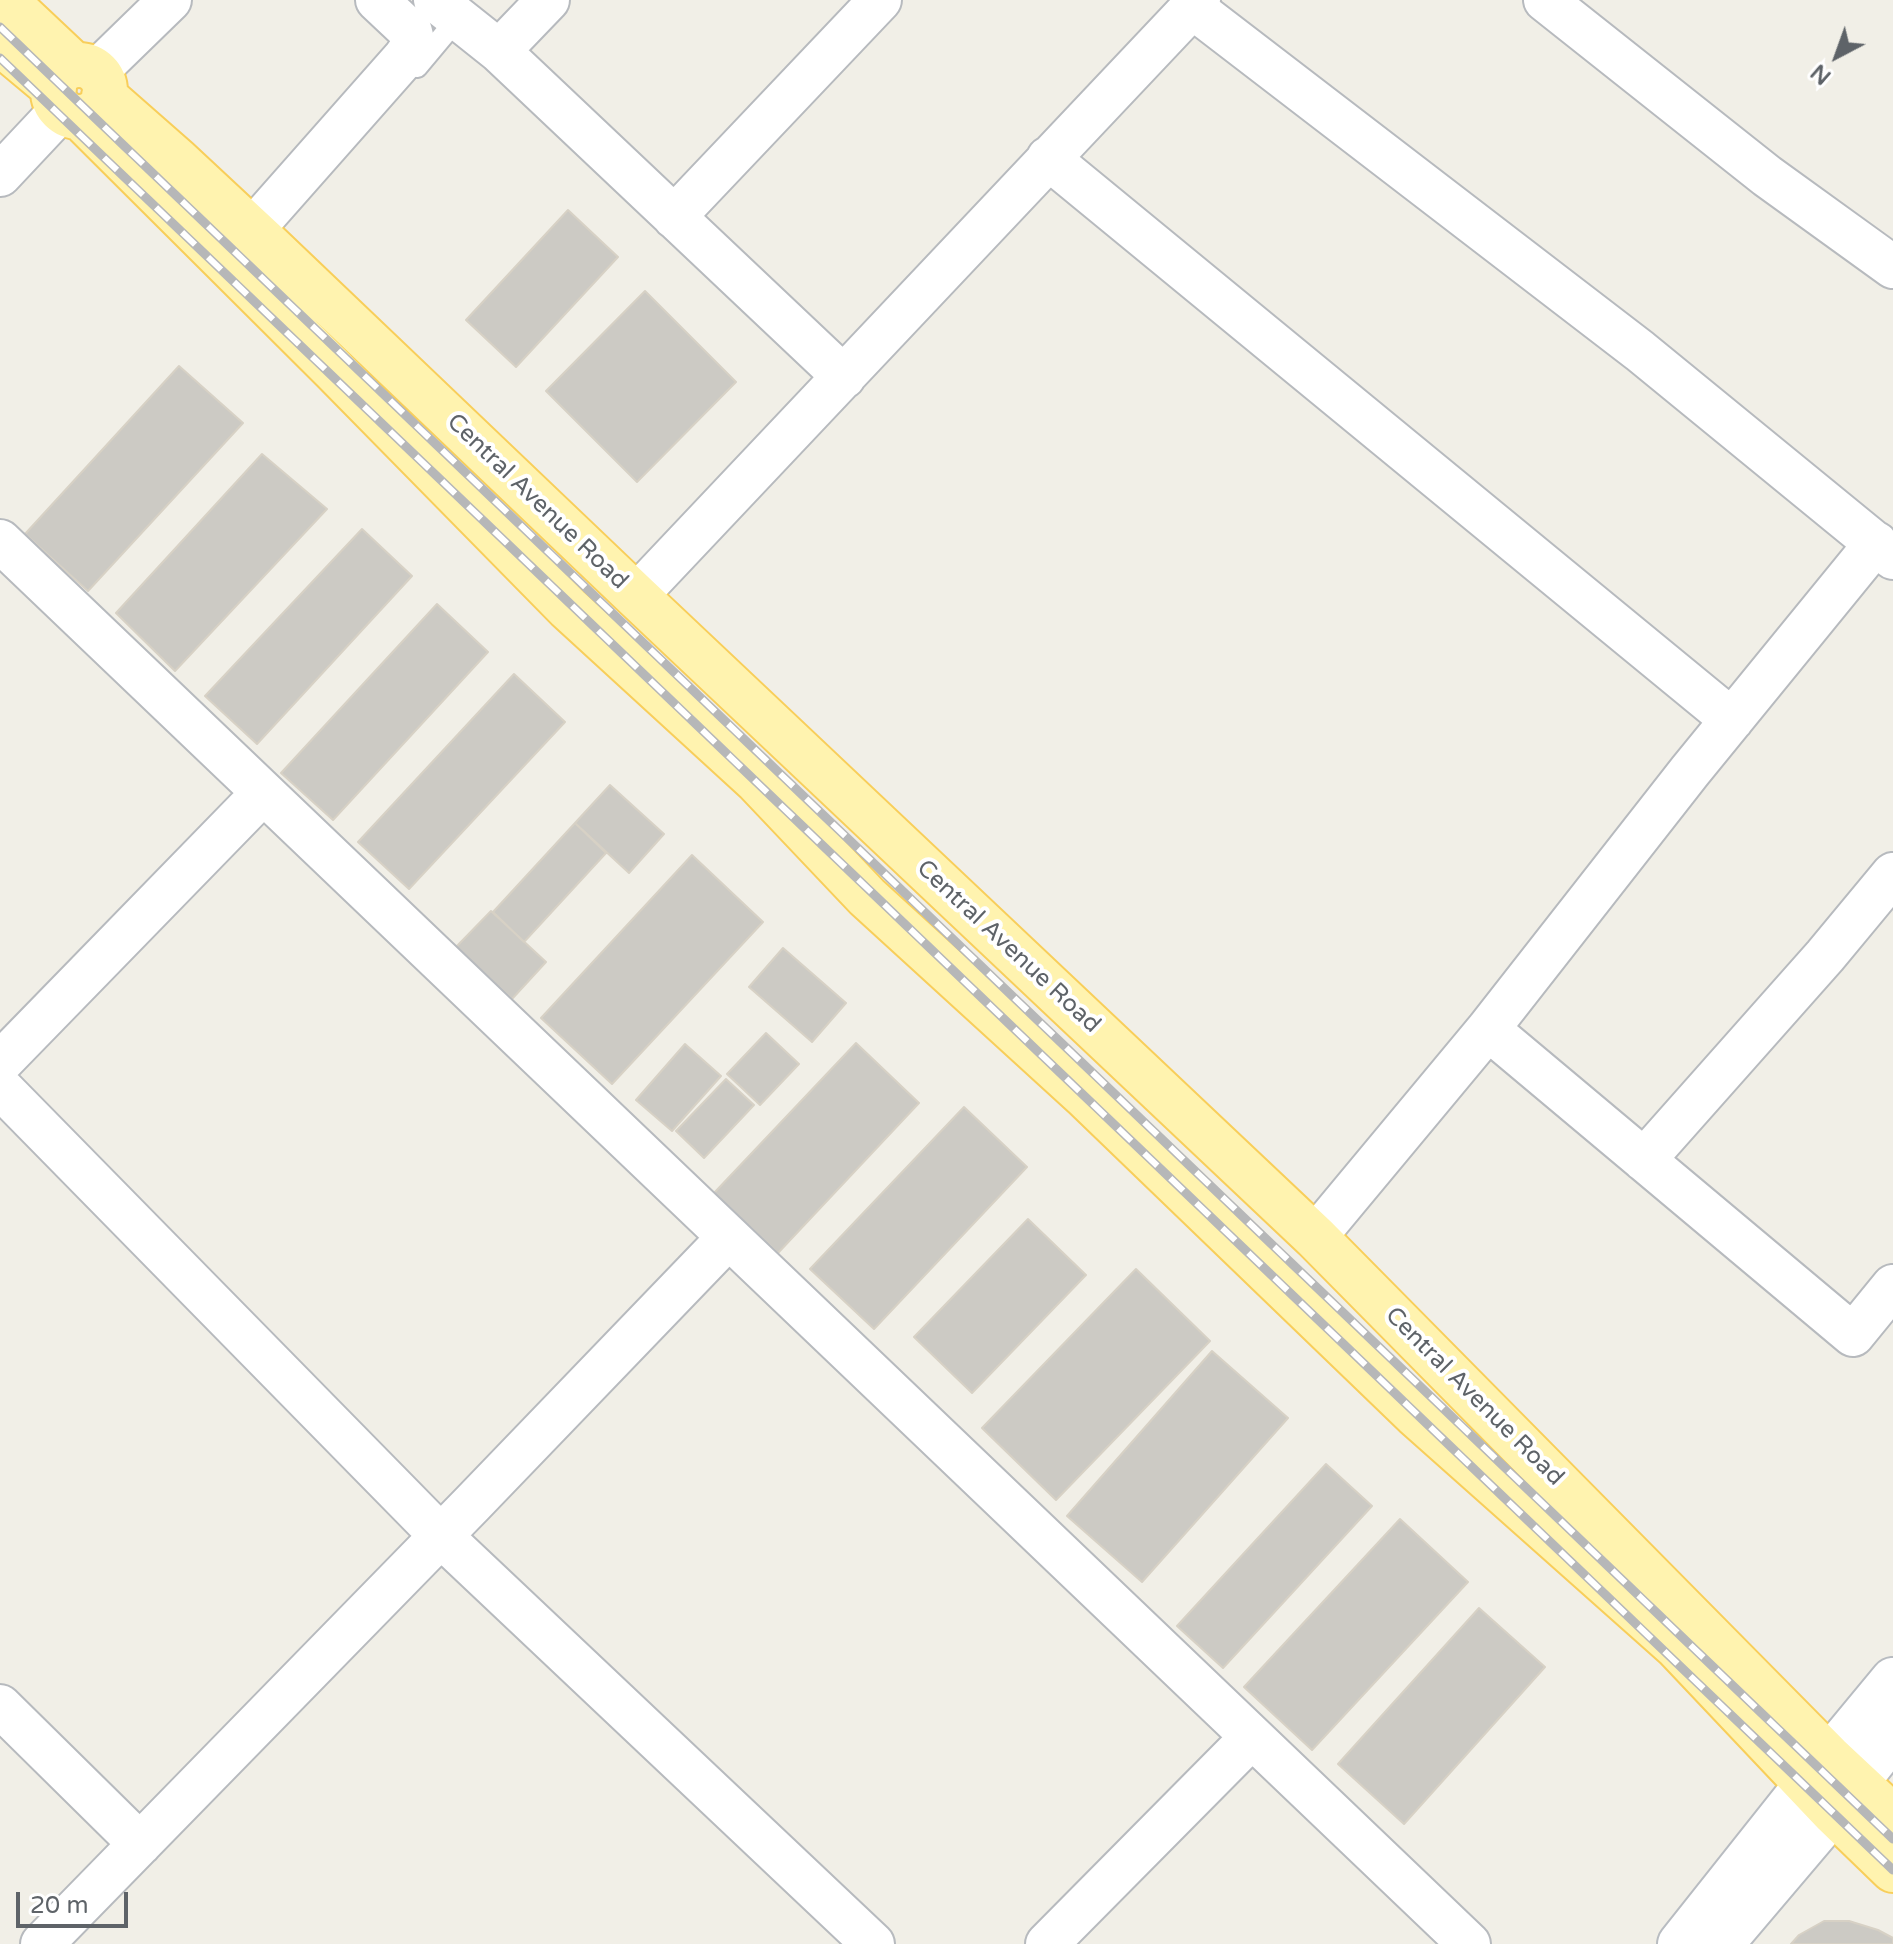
<!DOCTYPE html>
<html>
<head>
<meta charset="utf-8">
<style>
  body { margin:0 }
  #map { position:relative; width:1893px; height:1944px; overflow:hidden; background:#f1efe7; font-family:"Varela Round",sans-serif }
  canvas { display:block }
  .north { position:absolute; left:1797px; top:16px; width:80px; height:80px; -webkit-text-stroke:6px #fff; paint-order:stroke; rotate:221deg; font-size:22px; font-weight:700; line-height:32px; text-align:center; color:#5e6368 }
  .north::after { content:''; display:block; margin:auto; width:28px; height:36px; background:#5e6368; clip-path:polygon(50% 0,100% 100%,50% 72%,0 100%) }
  .scale { position:absolute; left:16px; top:1892px; width:112px; height:36px; box-sizing:border-box; border:4px solid #5e6368; border-top:0; padding-left:10px; font-size:24px; line-height:28px; white-space:nowrap; color:#5e6368; -webkit-text-stroke:6px #fff; paint-order:stroke }
</style>
</head>
<body>
<div id="map">
<canvas width="1893" height="1944"></canvas>
<div class="north">N</div>
<div class="scale">20 m</div>
</div>
<script>
const context = document.querySelector('canvas').getContext('2d');
context.lineJoin = 'round';
function fill(path, color) {
  context.fillStyle = color;
  context.fill(path, 'evenodd');
}
function strokePath(path, color, width, dash) {
  context.strokeStyle = color;
  context.lineWidth = width;
  context.lineCap = dash ? 'butt' : 'round';
  context.setLineDash(dash || []);
  context.stroke(path);
}
function label(font, color, halo, rows, align = 'center') {
  context.font = font + ' "Varela Round",sans-serif';
  context.lineWidth = 8;
  context.setLineDash([]);
  context.textBaseline = 'middle';
  context.strokeStyle = halo;
  context.fillStyle = color;
  for (const [text, x, y, turn = 0] of rows) {
    context.save();
    context.translate(x, y);
    context.rotate((+turn || 0) * Math.PI / 180);
    context.textAlign = isNaN(turn) ? turn : align;
    if (halo) context.strokeText(text, 0, 0);
    context.fillText(text, 0, 0);
    context.restore();
  }
}
const building = new Path2D(`
  M568,210L618,257L516,367L466,320Z
  M645,291L736,382L637,482L546,391Z
  M179,366L243,423L88,591L25,534Z
  M262,454L327,509L175,671L116,613Z
  M362,529L412,576L257,744L205,696Z
  M437,604L488,652L333,820L281,773Z
  M514,674L565,722L409,889L358,842Z
  M610,785L664,834L629,873L575,823Z
  M575,823L606,853L524,942L493,912Z
  M692,855L763,922L612,1084L541,1018Z
  M491,911L546,962L512,999L456,947Z
  M783,948L846,1003L812,1042L749,987Z
  M766,1033L799,1064L760,1105L727,1074Z
  M856,1043L919,1103L778,1253L714,1193Z
  M685,1044L721,1076L672,1131L636,1100Z
  M726,1079L754,1105L704,1158L676,1131Z
  M964,1107L1027,1167L874,1329L810,1269Z
  M1028,1219L1086,1275L972,1393L914,1337Z
  M1136,1269L1210,1341L1056,1500L982,1428Z
  M1212,1351L1288,1418L1142,1582L1067,1516Z
  M1326,1464L1372,1506L1223,1668L1177,1626Z
  M1400,1519L1468,1582L1312,1750L1244,1687Z
  M1479,1608L1545,1667L1404,1824L1338,1764Z
  M1824,1921H1849L1878,1930L1893,1938V1944H1791L1799,1935Z`);
const service = new Path2D(`
  M417,67L458,18`);
const minor = new Path2D(`
  M435,0L499,51L844,377
  M1545,0L1767,176L1893,267
  M1192,7L1640,351L1893,558
  M499,51L548,0
  M96,72L170,0
  M1048,158L1732,720
  M0,175L62,109
  M674,217L880,0
  M252,230L404,58L414,44L411,32L377,0
  M0,541L1469,1944
  M636,596L1199,0
  M1488,1029L1853,1335L1893,1286
  M0,1063L263,793
  M0,1087L441,1536L873,1944
  M1644,1160L1825,956L1893,874
  M1315,1237L1488,1029L1690,771L1876,543
  M0,1706L140,1844
  M42,1944L472,1504L728,1238
  M1047,1944L1252,1737`);
const secondary = new Path2D(`
  M1680,1944L1807,1784L1893,1680
  M1721,1944L1833,1812L1893,1736`);
const primary = new Path2D(`
  M5,0L74,65
  M0,43L54,88
  M53 91a26 26 0 1 1 52 0a26 26 0 1 1-52 0Z
  M104,96L178,161L266,243L636,596L1315,1237L1829,1757L1893,1817
  M80,117L334,370L568,608L757,781L867,897L1084,1095L1415,1414L1676,1646L1833,1812L1893,1870`);
const rail = new Path2D(`
  M0,27L1893,1839
  M0,58L1893,1870`);
const streetNames = [
  ["Central Avenue Road",537,502,44],
  ["Central Avenue Road",1008,947,43],
  ["Central Avenue Road",1474,1397,45]
];
fill(building, '#cccac4');
strokePath(building, '#d7d1c5', 2);
strokePath(service, '#b7babe', 24);
strokePath(minor, '#b7babe', 46);
strokePath(secondary, '#b8bcc1', 48);
strokePath(primary, '#f8ce5a', 48);
strokePath(service, '#fff', 20);
strokePath(minor, '#fff', 42);
strokePath(secondary, '#fff', 44);
strokePath(primary, '#fff3af', 44);
strokePath(rail, '#b6b7b8', 9);
strokePath(rail, '#fff', 6, [18]);
label('24px', '#5e6368', '#fff', streetNames);
</script>
</body>
</html>
